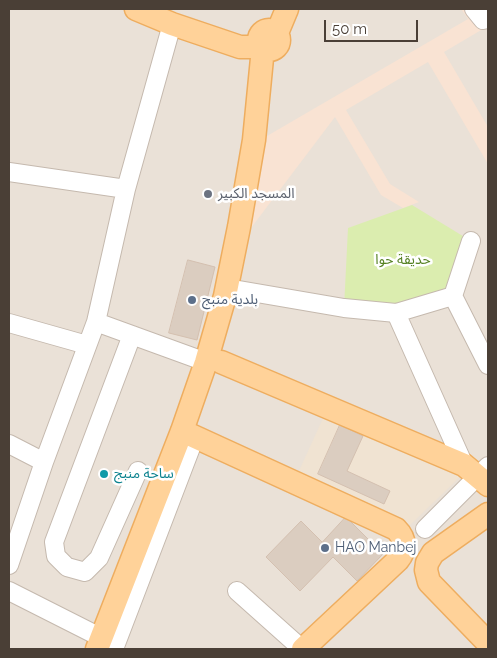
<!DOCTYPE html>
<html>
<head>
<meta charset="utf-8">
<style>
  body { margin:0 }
  #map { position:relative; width:497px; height:658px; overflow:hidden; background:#f6f0e9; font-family:Raleway,sans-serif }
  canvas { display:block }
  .frame { position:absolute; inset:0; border:10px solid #4a3f36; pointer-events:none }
  .scale { position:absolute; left:324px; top:20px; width:94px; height:22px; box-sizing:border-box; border:2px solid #4a3f36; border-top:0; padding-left:6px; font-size:15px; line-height:18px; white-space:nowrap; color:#4a3f36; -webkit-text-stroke:4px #fff; paint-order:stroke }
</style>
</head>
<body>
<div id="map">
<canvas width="497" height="658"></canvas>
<div class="frame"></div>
<div class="scale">50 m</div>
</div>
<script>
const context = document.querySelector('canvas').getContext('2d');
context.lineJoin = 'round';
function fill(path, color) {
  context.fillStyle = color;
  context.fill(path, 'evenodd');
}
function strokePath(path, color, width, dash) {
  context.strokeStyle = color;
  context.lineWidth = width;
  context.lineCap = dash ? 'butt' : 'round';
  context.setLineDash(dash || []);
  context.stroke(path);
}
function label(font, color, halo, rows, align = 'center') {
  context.font = font + ' Raleway,"Noto Sans Arabic",sans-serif';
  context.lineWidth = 5;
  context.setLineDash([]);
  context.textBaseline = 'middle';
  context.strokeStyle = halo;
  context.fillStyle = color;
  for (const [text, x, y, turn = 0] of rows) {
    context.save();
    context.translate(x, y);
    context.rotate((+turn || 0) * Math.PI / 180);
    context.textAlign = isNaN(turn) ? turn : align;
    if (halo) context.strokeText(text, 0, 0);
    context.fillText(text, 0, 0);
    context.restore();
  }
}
const residential = new Path2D(`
  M9,9H488V649H9Z`);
const commercial = new Path2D(`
  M461,9H488V26L444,52L488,127V164L428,62L346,110L390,184L419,202L403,208L381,195L335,117L251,228L267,136L468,19Z`);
const education = new Path2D(`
  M325,414L461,476L410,525L298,473Z`);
const green = new Path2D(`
  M412,205L471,241L453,296L396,313L344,308L348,228Z`);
const building = new Path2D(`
  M188,260L215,267L197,340L169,333Z
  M340,425L363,436L347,471L390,491L384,504L318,474Z
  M346,517L383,554L357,581L333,557L300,591L266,557L301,521L322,542Z`);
const minor = new Path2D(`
  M474,9L483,20L488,19
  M9,172L126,189
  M239,290L344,308L396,313L453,296L471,241
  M453,296L488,365
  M396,313L464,465
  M96,322L206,362
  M9,323L87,345
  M132,335L54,542L56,556L67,567L85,572L99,558L138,471
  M9,444L44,462
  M425,529L488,466
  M9,565L44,462L96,322L126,189L172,24
  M9,591L102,638
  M237,591L302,649
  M114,649L195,437`);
const major = new Path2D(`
  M136,9L172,24L240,47H261
  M259 40a10 10 0 1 1 20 0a10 10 0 1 1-20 0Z
  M277,33L287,9
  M221,362L464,465L488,485
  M182,431L396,529C406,539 406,550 398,560L303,649
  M488,514L433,553L427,563L426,570L429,582L488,643
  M97,649L182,431L206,362L225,296L239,227L254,140L263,48`);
const markers = [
  [208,194,5,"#6b7280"],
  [192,300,5,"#5c6f8a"],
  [104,474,5,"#0f9aa8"],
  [325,548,5,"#5c6f8a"]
];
const worshipNames = [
  ["المسجد الكبير",218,194]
];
const parkNames = [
  ["حديقة حوا",403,260]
];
const serviceNames = [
  ["بلدية منبج",202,300],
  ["HAO Manbej",335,548]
];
const cultureNames = [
  ["ساحة منبج",114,474]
];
fill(residential, '#eae1d7');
fill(commercial, '#f9e3d3');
fill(education, '#f0e3d2');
fill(green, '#dbedaf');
fill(building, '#dbcdc0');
strokePath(building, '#d4c0b0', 1);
strokePath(minor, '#c5b9ae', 20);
strokePath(major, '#eead5f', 25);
strokePath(minor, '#fff', 18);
strokePath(major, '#ffd299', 22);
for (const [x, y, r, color] of markers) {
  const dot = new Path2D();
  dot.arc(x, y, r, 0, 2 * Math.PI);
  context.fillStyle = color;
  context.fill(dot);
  strokePath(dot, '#fff', 2);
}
label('14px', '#5b616d', '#fff', worshipNames, 'left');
label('14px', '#568224', '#fff', parkNames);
label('14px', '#4e5e75', '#fff', serviceNames, 'left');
label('14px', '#0d838f', '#fff', cultureNames, 'left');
</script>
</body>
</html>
